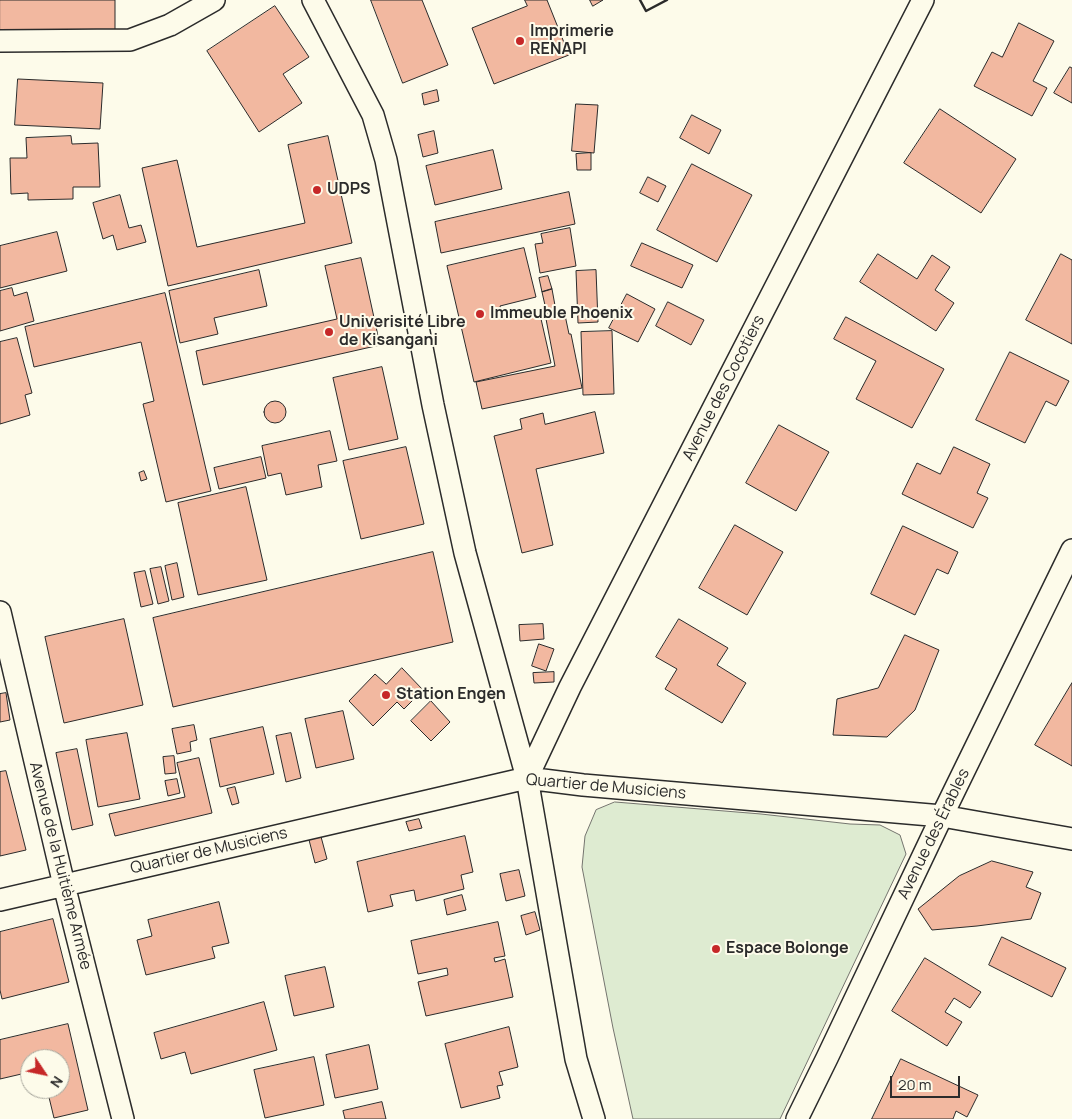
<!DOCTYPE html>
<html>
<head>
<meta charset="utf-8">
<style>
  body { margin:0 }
  #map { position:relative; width:1072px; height:1119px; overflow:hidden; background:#fdfbea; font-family:Manrope,sans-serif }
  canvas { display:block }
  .north { position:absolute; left:20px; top:1049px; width:50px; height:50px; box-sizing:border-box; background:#fdfbea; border:1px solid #a9a89e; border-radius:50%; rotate:124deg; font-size:14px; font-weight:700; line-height:20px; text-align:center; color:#2b2b2b }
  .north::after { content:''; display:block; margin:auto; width:18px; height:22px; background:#c62828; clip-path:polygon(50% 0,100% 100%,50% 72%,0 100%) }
  .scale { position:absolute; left:890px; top:1076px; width:70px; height:22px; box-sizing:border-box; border:2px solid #2b2b2b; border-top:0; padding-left:6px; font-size:15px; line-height:18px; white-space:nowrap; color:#2b2b2b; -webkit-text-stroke:4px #fdfbea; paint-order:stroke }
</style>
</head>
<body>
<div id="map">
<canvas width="1072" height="1119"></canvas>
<div class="north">N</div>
<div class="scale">20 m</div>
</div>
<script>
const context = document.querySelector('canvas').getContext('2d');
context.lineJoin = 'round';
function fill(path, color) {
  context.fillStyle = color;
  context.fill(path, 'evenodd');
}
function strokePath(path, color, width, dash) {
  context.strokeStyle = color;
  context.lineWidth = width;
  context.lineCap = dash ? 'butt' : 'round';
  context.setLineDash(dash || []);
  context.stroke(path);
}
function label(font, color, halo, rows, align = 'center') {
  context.font = font + ' Manrope,sans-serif';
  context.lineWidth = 4;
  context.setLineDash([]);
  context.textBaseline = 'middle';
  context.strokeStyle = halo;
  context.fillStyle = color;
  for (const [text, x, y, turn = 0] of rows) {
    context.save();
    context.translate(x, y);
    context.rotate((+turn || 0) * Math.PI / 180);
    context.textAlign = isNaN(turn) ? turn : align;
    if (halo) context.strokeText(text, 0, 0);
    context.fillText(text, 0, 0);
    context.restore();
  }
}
const green = new Path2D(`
  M615,802L761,814L850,824L880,825L900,835L906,854L780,1119H633L613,1028L582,867L585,836L596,810Z`);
const building = new Path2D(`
  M0,0H115V31H0Z
  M371,0H422L448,65L403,83Z
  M525,0H547L569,55L494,84L472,28L527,6Z
  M590,0H603L593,6Z
  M275,6L309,57L283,74L302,103L259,132L207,51Z
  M1019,23L1054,41L1033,81L1047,88L1032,116L974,86L992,52L1002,57Z
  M1070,67L1072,68V103L1054,93Z
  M18,79L103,83L100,129L15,125Z
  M437,90L439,101L424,105L422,94Z
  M576,104L598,105L594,153L572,151Z
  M940,109L1016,159L981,213L904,163Z
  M692,115L721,130L709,154L680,138Z
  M434,131L438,153L423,157L418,135Z
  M71,136L72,144L98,143L100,187H73V199L28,200V193L11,194L10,158H27L26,138Z
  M328,136L352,243L168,286L142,168L177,160L197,247L305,223L288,145Z
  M493,150L502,189L435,205L426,166Z
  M591,153V170H577L576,154Z
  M692,164L752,195L717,262L657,230Z
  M648,177L666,186L658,202L640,193Z
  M569,192L575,224L441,253L435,222Z
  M120,195L129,228L141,225L146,242L117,250L113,235L103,239L93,203Z
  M570,228L576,266L540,273L535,244L543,243L541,234Z
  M57,232L67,271L0,288V246Z
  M642,243L693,265L682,288L631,266Z
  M524,248L536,297L500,306L503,319L539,310L551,363L474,382L447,266Z
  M878,254L917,279L932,255L950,267L935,290L954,303L936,331L860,282Z
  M1061,254L1072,260V344L1026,320Z
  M361,258L380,345L203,385L196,351L337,319L325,266Z
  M259,270L267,306L214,318L218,334L180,343L169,291Z
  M596,270L598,322L578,323L576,271Z
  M548,276L552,289L542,292L539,278Z
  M12,288L14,296L27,292L34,321L0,331V291Z
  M552,289L556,311L547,314L542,292Z
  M165,293L211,491L166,502L143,404L154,401L141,342L34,367L25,327Z
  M627,294L655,309L638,342L609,328Z
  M668,302L704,320L691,345L656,326Z
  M565,315L569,334H571L582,388L482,409L476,382L555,366L546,319Z
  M846,317L944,369L912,428L856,399L876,361L834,339Z
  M612,331L614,394L583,395L581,332Z
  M17,338L32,393L25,395L30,415L0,424V342Z
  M1010,352L1069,381L1056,406L1046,401L1025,443L976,420Z
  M382,367L398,439L349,450L333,378Z
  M264 412a11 11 0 1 1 22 0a11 11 0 1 1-22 0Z
  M595,412L604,453L536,469L553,545L522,553L494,436L522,429L520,419L543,413L545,424Z
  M779,425L829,452L796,511L746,483Z
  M330,431L337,461L318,465L322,487L286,495L281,473L268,476L262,446Z
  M406,447L424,524L361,539L343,461Z
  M954,447L990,464L977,493L988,498L973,528L902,494L917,463L940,474Z
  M261,457L266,478L219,489L214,468Z
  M144,471L147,479L141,481L139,473Z
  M246,487L267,580L198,595L178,503Z
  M735,525L783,552L747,615L699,588Z
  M903,526L958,552L948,574L937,569L915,615L871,594Z
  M433,552L453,642L173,707L153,618Z
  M177,563L184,597L172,600L165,566Z
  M161,567L169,601L158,604L150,569Z
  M145,571L153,604L141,607L134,573Z
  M124,619L143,705L64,723L45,637Z
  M679,619L728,648L717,665L746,683L722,723L665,689L677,669L656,657Z
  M543,624L544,639L520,641L519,625Z
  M905,635L939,650L915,710L887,737L833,735L837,699L878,688Z
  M539,644L554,649L546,671L532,666Z
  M402,668L423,690L404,709L397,702L373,726L349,701L375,674L386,684Z
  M554,672V682L534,683L533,673Z
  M1072,683V766L1035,745Z
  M6,693L10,720L0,722V694Z
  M431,701L450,722L431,741L411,721Z
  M343,711L354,759L316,768L305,719Z
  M194,725L197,740L190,742L191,751L177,754L172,729Z
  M263,727L274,774L220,787L210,739Z
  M127,733L140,799L98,807L86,740Z
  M291,733L301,778L286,782L276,736Z
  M77,749L93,825L72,830L56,753Z
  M174,756L176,773L165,774L163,757Z
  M199,758L212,813L115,836L109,814L185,797L177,763Z
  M6,771L26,850L0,856V772Z
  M177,779L180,793L168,796L165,781Z
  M235,787L239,803L232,805L227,789Z
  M419,819L422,828L409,831L406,822Z
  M320,833L327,859L315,863L308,836Z
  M465,836L473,872L461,875L464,889L416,901L414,890L390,895L393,906L368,912L357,862Z
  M992,861L1033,872L1026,887L1041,893L1031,919L977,926L932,930L918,909L959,876Z
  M519,870L525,896L506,901L500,874Z
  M462,895L466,910L447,915L444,900Z
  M219,902L229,943L212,947L215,958L146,975L137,940L152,936L148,920Z
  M535,912L540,930L526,935L521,916Z
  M53,919L69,982L2,999L0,990V932Z
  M498,922L505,956L494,958L495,962L505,959L513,997L426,1016L418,982L448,975L447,968L418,974L411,941Z
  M1002,937L1066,968L1052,997L989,965Z
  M925,958L981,992L970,1008L954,998L945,1012L962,1022L947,1046L892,1011Z
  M325,967L334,1007L294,1016L285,976Z
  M264,1002L277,1050L191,1074L185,1052L161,1059L154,1033Z
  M68,1024L88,1110L54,1118L47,1089H60V1059H30V1072L0,1079V1040Z
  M509,1027L518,1067L499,1072L503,1085L497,1086L500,1098L461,1108L445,1044Z
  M369,1045L378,1089L335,1098L326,1055Z
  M314,1057L324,1105L265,1118L254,1070Z
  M901,1059L978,1095L967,1117L956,1111L953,1119H872Z
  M382,1102L386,1119H345L343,1111Z`);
const minor = new Path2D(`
  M313,0L373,115L386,160L433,405L465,553L527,778L576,1059L594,1119
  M0,41L130,40L170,25L214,0
  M0,612L64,885L123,1119
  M527,778L570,687L923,0
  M0,900L527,778L583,785L942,816L1072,839
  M797,1119L827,1058L942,816L1072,550`);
const wall = new Path2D(`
  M640,0L646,11L667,0`);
const markers = [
  [520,41,5,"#c62828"],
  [317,190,5,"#c62828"],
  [480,314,5,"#c62828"],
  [329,332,5,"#c62828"],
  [386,695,5,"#c62828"],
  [716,949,5,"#c62828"]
];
const poiNames = [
  ["Imprimerie",530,32],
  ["RENAPI",530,50],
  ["UDPS",327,190],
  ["Immeuble Phoenix",490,314],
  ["Univerisité Libre",339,323],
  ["de Kisangani",339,341],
  ["Station Engen",396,695],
  ["Espace Bolonge",726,949]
];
const streetNames = [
  ["Avenue des Cocotiers",724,388,-63],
  ["Quartier de Musiciens",606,787,5],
  ["Avenue des Érables",934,834,-64],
  ["Quartier de Musiciens",209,851,-13],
  ["Avenue de la Huitième Armée",60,866,76]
];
fill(green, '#deebd1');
strokePath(green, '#74746e', 1);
fill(building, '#f2b8a0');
strokePath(building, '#2b2b2b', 1);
strokePath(minor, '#2b2b2b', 24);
strokePath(minor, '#fdfbea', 21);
strokePath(wall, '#2b2b2b', 2.5);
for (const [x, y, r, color] of markers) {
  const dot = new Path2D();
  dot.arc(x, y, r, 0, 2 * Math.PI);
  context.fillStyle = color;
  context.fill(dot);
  strokePath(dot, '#fdfbea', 2);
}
label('bold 16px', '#2b2b2b', '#fdfbea', poiNames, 'left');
label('16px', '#2b2b2b', '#fdfbea', streetNames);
</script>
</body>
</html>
